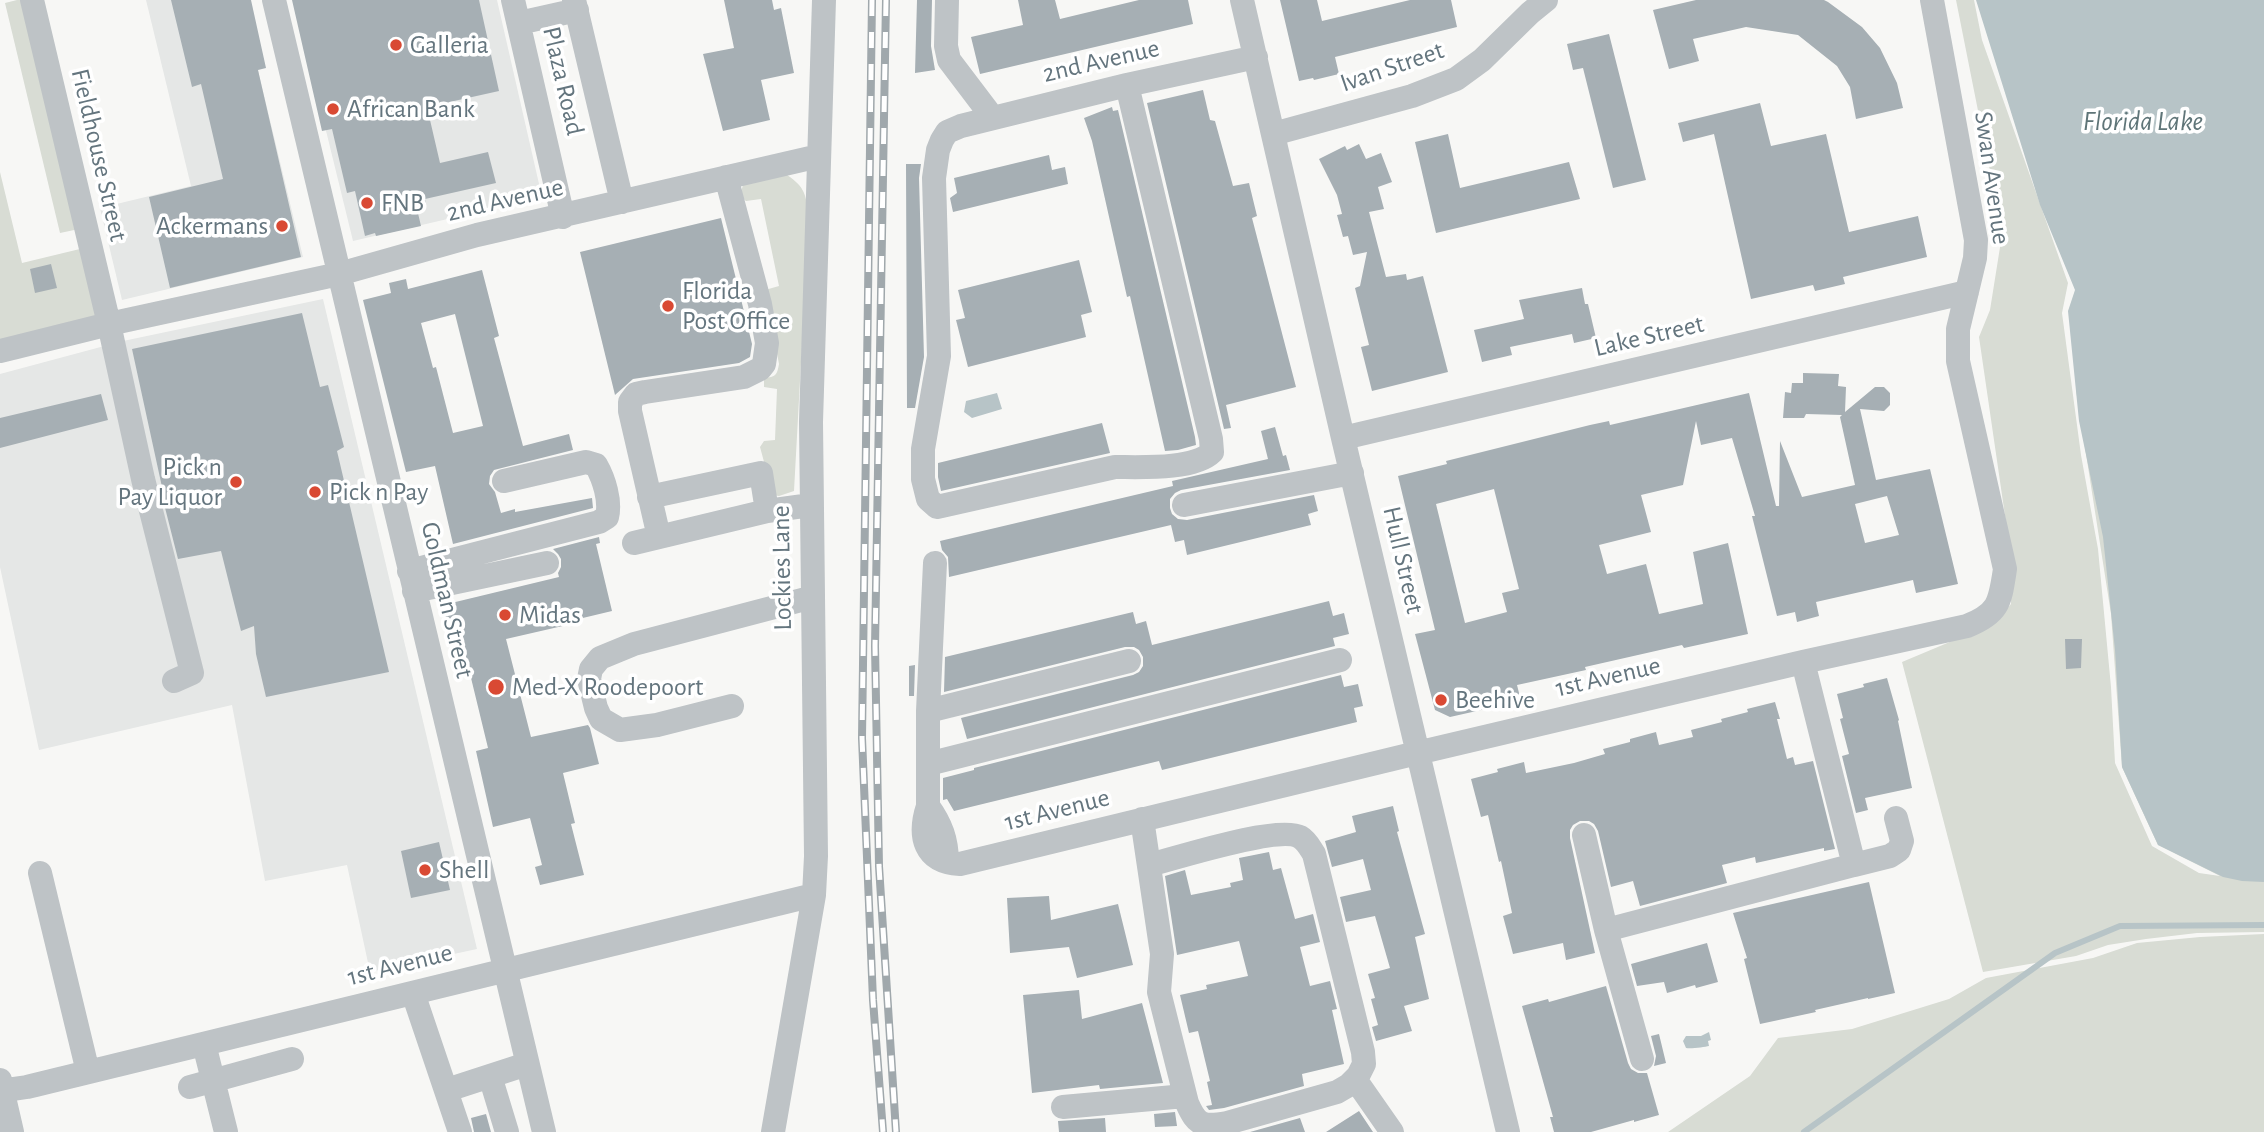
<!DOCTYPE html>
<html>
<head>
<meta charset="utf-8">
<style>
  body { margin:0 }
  canvas { display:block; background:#f7f7f5 }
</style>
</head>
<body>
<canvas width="2264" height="1132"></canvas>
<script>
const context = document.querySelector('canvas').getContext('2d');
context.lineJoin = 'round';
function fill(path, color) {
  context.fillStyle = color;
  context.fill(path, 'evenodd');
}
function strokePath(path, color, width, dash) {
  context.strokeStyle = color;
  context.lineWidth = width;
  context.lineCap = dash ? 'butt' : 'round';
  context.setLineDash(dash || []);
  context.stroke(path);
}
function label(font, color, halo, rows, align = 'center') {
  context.font = font + ' "Alegreya Sans",sans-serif';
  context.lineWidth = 7;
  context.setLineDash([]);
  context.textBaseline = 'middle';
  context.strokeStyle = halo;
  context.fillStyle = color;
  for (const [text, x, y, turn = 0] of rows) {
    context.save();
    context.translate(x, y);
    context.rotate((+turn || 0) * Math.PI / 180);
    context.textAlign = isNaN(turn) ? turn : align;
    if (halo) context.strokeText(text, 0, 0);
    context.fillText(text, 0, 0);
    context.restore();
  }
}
const built = new Path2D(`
  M146,0H241L303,257L122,300L100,208L191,186Z
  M294,0H497L542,197L353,241Z
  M323,299L477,949L370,972L347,865L265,881L232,705L39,750L0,567V374L123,341Z`);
const green = new Path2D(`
  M17,0H25L79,229L60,233L5,3Z
  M1956,0H1974L1982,40L2068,283L2062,313L2081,455L2098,549L2111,687L2115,763L2152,846L2199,873L2220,876L2158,845L2122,767L2111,614L2076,390L2264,392V932L2197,933L2146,939L2108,945L2076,956L1983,972L1902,662L1995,623L2011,604L2010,550L1979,337L1990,310L2001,241L1989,166Z
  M0,172L22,263L84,248L101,319L0,344Z
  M787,175C806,188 805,194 809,215L794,491L779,496L773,495L760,447L764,441L775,440L777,389L764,387V378C776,377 777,375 779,364L765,290L779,286L761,199L746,201L740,196L743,185Z
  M2264,934V1132H1668L1750,1076L1778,1038L1852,1029L1949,999L1986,978L2093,958L2137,943L2200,937Z`);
const water = new Path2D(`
  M1976,0H2264V882L2242,881L2223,877L2158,845L2122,767L2115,650L2103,537L2079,421L2068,311L2075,290L2040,205Z
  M997,393L1002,409L972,418L964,412L966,401Z
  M1709,1032L1711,1040L1708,1041L1709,1046C1705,1047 1691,1049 1686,1048L1683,1041L1686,1036H1701Z`);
const stream = new Path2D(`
  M1804,1132L2055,953L2120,926L2264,925`);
const building = new Path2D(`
  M171,0H251L266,68L258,70L301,257L170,288L149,197L223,179L201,84L192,87Z
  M292,0H479L499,91L427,107L440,163L488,152L496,183L425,199L426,207L417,209L421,226L376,236L375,233L365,236L355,191L347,193L332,129L322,131Z
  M724,0H772L774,10L781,8L794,73L761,80L770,120L723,131L703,54L734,48Z
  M917,0H932L931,46L935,70L915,73Z
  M1018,0H1055L1060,19L1139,0H1188L1193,24L980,74L971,37L1023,25Z
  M1280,0H1317L1322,21L1410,0H1451L1457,27L1335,57L1339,74L1314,80L1313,78L1299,81Z
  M1696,0H1824L1828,2L1862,27L1880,48L1897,83L1903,108L1856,119L1850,87L1837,66L1798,35L1746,27L1693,39L1699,61L1669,69L1653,10Z
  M1609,34L1646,180L1613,188L1583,68L1573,70L1567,44Z
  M1203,90L1210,120L1215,121L1233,186L1249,183L1257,216L1252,218L1296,387L1226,405L1231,428L1224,429L1147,103Z
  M1760,103L1771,146L1826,134L1849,232L1918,216L1927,257L1843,277L1845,284L1815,291L1813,285L1751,299L1714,134L1683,142L1678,123Z
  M1112,107L1113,111L1118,110L1195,437L1196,445L1178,450L1165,451L1130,296L1127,297L1092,141L1084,118Z
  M1448,134L1460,188L1569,162L1580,199L1436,233L1415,142Z
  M1359,144L1366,159L1381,153L1392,182L1378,187L1384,209L1369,212L1386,277L1406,274L1407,280L1423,276L1448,372L1372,391L1361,347L1369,345L1355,288L1360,286L1367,252L1353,255L1348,236L1343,237L1337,215L1342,214L1337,195L1319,159L1345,146L1347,150Z
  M1049,155L1052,170L1065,167L1068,184L953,212L950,198L957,193L954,178Z
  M906,164H921L919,178L924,357L915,408H907Z
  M721,218L752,344L750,357L739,363L633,379L615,395L580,252Z
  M1079,260L1092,312L1081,315L1086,337L968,367L956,320L965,318L958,290Z
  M51,264L57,288L35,293L30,269Z
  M482,270L499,336L494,338L523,446L569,434L573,450L494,470L490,476L489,484L495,492L501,513L515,509V512L592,498L593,508L453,544L435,466L406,472L363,300L391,293L389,283L406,279L408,289ZM455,314L483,426L453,433L436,367L433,368L421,323Z
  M1582,288L1585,304H1588L1596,338L1574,343L1572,334L1510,347L1512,355L1482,362L1474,330L1524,319L1519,300Z
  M302,313L320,387L328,385L344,447L337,451L389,672L266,697L256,654L254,626L241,631L221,551L178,559L160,488L162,487L132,349Z
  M1803,373L1839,374L1838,386L1846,387L1845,412L1875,387H1884L1890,393V405L1884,411L1860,409L1876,480L1930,469L1958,584L1916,593L1913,580L1816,602L1819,616L1797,622L1795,612L1777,616L1752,516H1755L1732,438L1701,445L1696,421L1683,485L1641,495L1651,532L1599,545L1607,574L1646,564L1659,614L1703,604L1693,552L1728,543L1748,634L1684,648L1682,645L1585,667L1586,670L1517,685L1521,701L1450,717L1435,710L1415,634L1435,630L1398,476L1447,464L1446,461L1590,425L1609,421L1610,425L1749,393L1776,506H1779L1780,441L1802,497L1855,485L1840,417L1842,415L1806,414L1804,418H1783L1785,392L1791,393L1792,383H1803ZM1494,489L1519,589L1502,593L1507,612L1465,623L1436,504ZM1887,496L1899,535L1865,543L1855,504Z
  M101,394L108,420L0,448V418Z
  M1102,423L1110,453L941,491L938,477V463Z
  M1275,427L1283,456L1286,455L1290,470L1181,490L1175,493L1170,499V508L1172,514L1178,519L1187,520L1314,495L1318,511L1308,514L1311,525L1187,555L1184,540L1175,542L1171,525L949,577L948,557L942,550L940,541L1173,486L1172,481L1268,459L1261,431Z
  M599,537L600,543L596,544L612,611L566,622L567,625L506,639L531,737L588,725L590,728L599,764L563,773L575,823L571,824L584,875L540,885L535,867L542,865L530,818L493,827L476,751L488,748L464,649L454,652L443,605L559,577L558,573L561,567V559L558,554L553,549Z
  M1329,601L1333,616L1344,613L1349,634L1333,638L1335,646L967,739L961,718L1133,675L1139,672L1143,666V657L1139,650L1134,647H1125L944,692L945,657L1133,612L1136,624L1146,621L1152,645Z
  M2065,639H2082L2081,668L2066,669Z
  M915,665L914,696H909V666Z
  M1341,675L1344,687L1358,684L1363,706L1354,708L1357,722L1162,770L1159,761L954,811L947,799L943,800V778L974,770V768Z
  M1887,678L1899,720L1898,721L1912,788L1865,798L1868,810L1856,813L1842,756L1849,754L1840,719L1843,718L1837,694L1864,687L1863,684Z
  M1775,702L1780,719H1777L1787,759L1793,757L1795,765L1813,761L1835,849L1824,851V848L1756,863L1755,857L1722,865L1727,883L1640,906L1633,881L1611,887L1598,831L1594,824L1589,821H1580L1573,825L1570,830V838L1595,953L1566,960L1563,943L1513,954L1503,916L1512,913L1501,861L1499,862L1488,815L1481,817L1471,779L1498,772L1497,769L1524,762L1526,773L1574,763L1605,754L1603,749L1630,742V739L1656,732L1659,745L1693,737L1691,730L1722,722L1721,719L1748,712L1747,709Z
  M1393,806L1399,831L1397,832L1425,934L1415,937L1429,999L1404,1006L1412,1031L1376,1041L1372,1027L1378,1025L1371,999L1375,998L1368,974L1390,968L1375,916L1346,922L1340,897L1371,890L1363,859L1332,867L1325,841L1356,832L1352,816Z
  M439,842L450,890L411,898L401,851Z
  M1269,852L1273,870L1281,868L1295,919L1313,914L1320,942L1300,947L1310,986L1330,981L1337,1009L1332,1010L1344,1064L1302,1074L1304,1086L1224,1108L1209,1110L1206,1106L1212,1105L1207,1082L1210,1081L1198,1031L1189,1033L1180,995L1207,989L1206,985L1248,976L1239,941L1177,955L1165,876L1185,870L1191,895L1231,887L1230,883L1243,880L1239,858Z
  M1869,882L1895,993L1868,999V998L1815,1010L1816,1012L1760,1024L1744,959L1747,958L1733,913Z
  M1049,896L1051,920L1118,904L1133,965L1077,978L1069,947L1010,953L1007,898Z
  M1707,943L1718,982L1696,988L1695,985L1667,993L1664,982L1637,986L1631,964Z
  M1606,986L1628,1063L1631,1069L1638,1073H1647L1659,1115L1634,1122V1120L1591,1132H1554L1550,1117H1553L1522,1006L1548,999L1549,1002Z
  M1079,990L1082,1019L1142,1003L1163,1083L1100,1089L1099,1085L1032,1093L1023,995Z
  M1659,1034L1666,1063L1654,1066L1656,1056L1651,1036Z
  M1359,1111L1373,1132H1326Z
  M1175,1112L1177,1126L1155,1127L1154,1114Z
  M486,1114L491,1132H474L471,1118Z
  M1105,1118L1106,1132H1059L1058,1121Z
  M1300,1118L1305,1132H1250Z`);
const minor = new Path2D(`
  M32,0L109,324L143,479L192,673L174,681
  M274,0L544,1132
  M513,0L563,217
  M574,0L622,202
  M947,0L946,46L949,60L993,118
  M1242,0L1343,438L1508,1132
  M519,23L577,10
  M1127,85L1211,439L1212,452C1194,470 1140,467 1115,467L937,507L928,499L923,479V449L939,356L934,178L938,150L942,140L947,132L961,126L1127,85L1256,57
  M1273,134L1412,96L1456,79L1482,60L1530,13L1546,0
  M0,351L109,324L339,274L477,235L819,156
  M1343,438L1967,292
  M649,497L761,473L767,511L811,505
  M1184,505L1352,473
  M659,537L630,411V402L636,394L645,392L744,377L760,369L764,364L767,343L760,304L726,177
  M634,543L767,511
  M935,563L928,711V806C918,836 924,862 960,864L1417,753L1803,662L1967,626C2000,613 2000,601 2005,569L1958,361V329L1975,258L1976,240L1932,0
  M409,571L599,522L607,517C611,501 604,479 596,465L586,462L504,481
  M414,591L547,563
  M1803,662L1854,865L1890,856L1899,850L1902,841L1896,818
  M732,706L657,725L620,730L601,719L596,708L589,679L591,669L600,658L634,644L813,597
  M928,711L1129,661
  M928,764L1340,660
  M928,806C941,824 947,840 947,862
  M1142,819L1162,954L1159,992L1187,1103C1197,1126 1203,1127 1227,1123L1337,1092L1349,1085L1358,1076L1364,1064L1363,1052L1314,854C1310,848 1307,841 1300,837C1278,825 1177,858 1149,865
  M1584,835L1606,930L1854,865
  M40,873L88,1072
  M1606,930L1642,1059
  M413,993L460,1132
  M204,1044L226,1132
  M490,1076L507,1132
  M1355,1079L1392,1132
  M0,1080L12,1132
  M190,1087L292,1059
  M447,1090L527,1064
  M0,1091L27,1087L814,895
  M1063,1107L1185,1096
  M773,1132L814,895L816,856L811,422L824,0`);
const rail = new Path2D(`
  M872,0L862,738L873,1000L883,1132
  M886,0L875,646L879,866L896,1132`);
const markers = [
  [396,45,7,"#d94933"],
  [333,109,7,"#d94933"],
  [367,203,7,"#d94933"],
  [282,226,7,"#d94933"],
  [668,306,7,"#d94933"],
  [236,482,7,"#d94933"],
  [315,492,7,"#d94933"],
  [505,615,7,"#d94933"],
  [496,687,9,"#d94933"],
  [1441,700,7,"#d94933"],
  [425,870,7,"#d94933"]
];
const poiNames = [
  ["Galleria",410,45],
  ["African Bank",347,109],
  ["FNB",381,203],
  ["Ackermans",268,226,"right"],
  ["Florida",682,291],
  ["Post Office",682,321],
  ["Pick n",222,467,"right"],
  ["Pay Liquor",222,497,"right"],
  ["Pick n Pay",329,492],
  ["Midas",519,615],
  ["Med-X Roodepoort",512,687],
  ["Beehive",1455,700],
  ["Shell",439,870]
];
const streetNames = [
  ["2nd Avenue",1101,61,-13],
  ["Ivan Street",1392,67,-19],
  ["Plaza Road",563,81,77],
  ["Fieldhouse Street",99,155,77],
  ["Swan Avenue",1992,178,82],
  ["2nd Avenue",505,200,-13],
  ["Lake Street",1649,336,-13],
  ["Hull Street",1403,560,77],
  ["Lockies Lane",782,568,-91],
  ["Goldman Street",447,600,77],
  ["1st Avenue",1608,677,-13],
  ["1st Avenue",1057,810,-14],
  ["1st Avenue",400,965,-14]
];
const waterNames = [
  ["Florida Lake",2143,122]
];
fill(built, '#e5e7e6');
fill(green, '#d8dcd4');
fill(water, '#b7c4c7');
strokePath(stream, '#b7c4c7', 6);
fill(building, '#a6afb4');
strokePath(minor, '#bec3c6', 24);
strokePath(rail, '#a0a8ac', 8);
strokePath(rail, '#fff', 5, [16]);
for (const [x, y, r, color] of markers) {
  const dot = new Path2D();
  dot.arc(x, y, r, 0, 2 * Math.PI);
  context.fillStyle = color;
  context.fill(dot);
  strokePath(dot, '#fff', 2.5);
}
label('26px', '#64757e', '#fff', poiNames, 'left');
label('26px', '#64757e', '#fff', streetNames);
label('italic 28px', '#5f7578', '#fff', waterNames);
</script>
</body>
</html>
